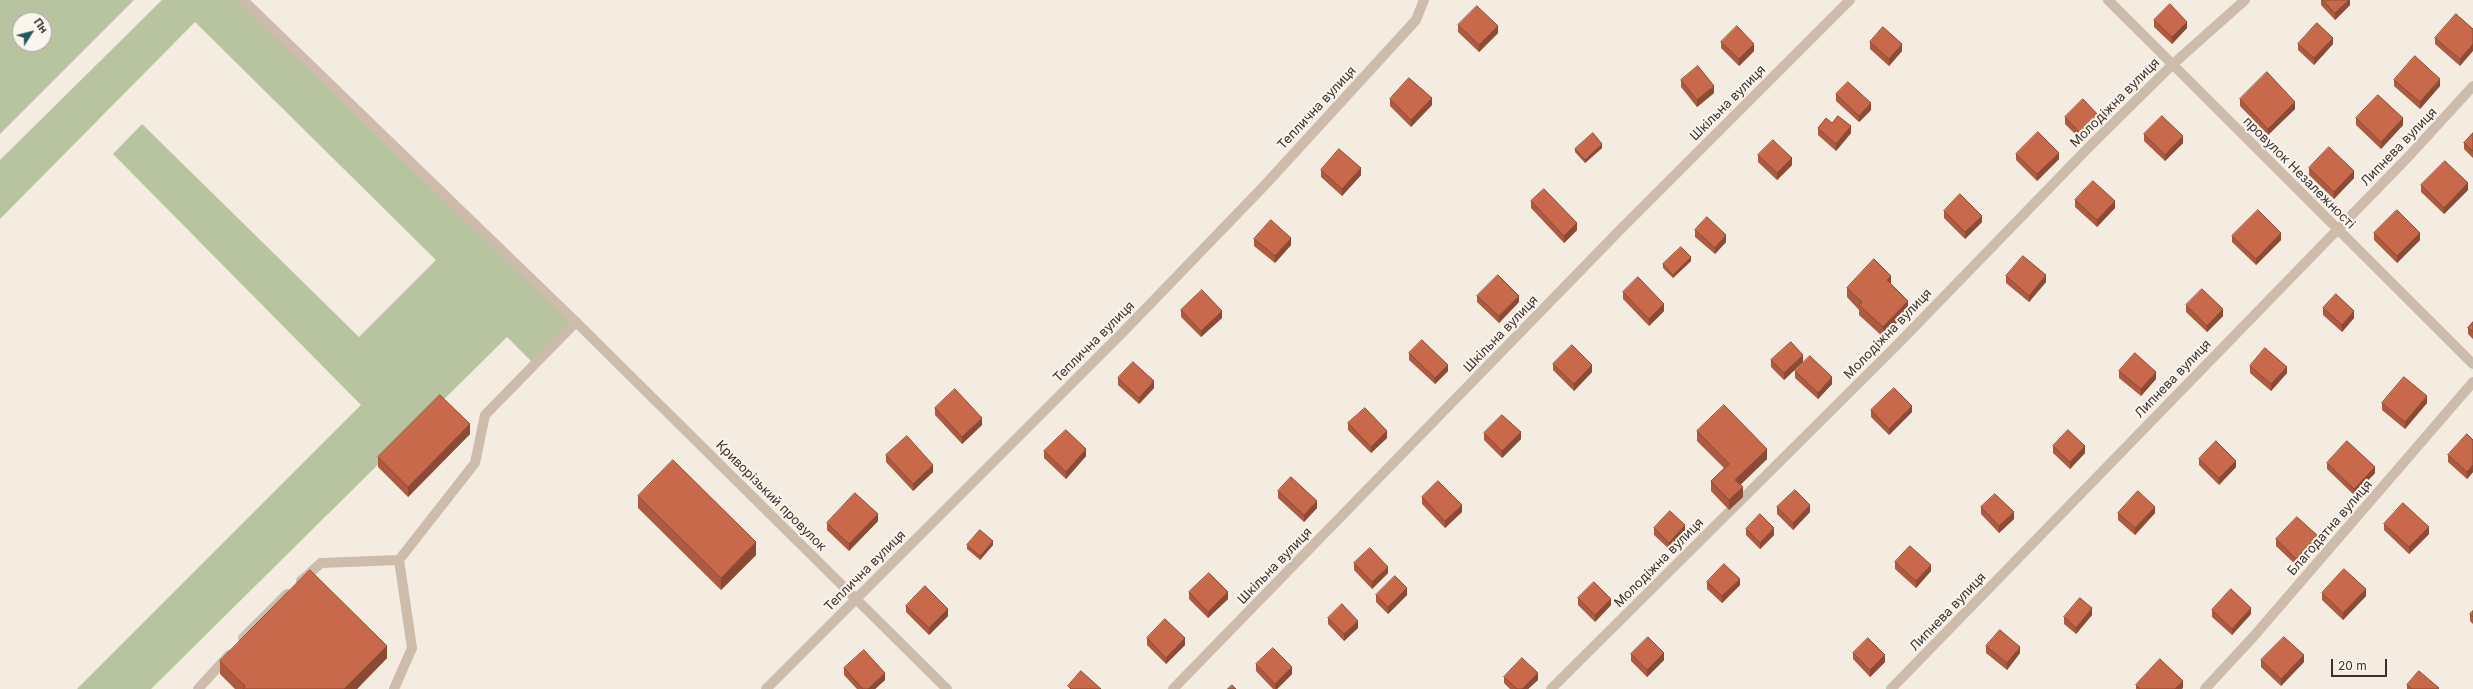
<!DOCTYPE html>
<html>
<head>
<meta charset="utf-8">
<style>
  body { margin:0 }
  #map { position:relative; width:2473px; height:689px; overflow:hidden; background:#f4ebe1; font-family:Inter,sans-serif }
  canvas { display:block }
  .north { position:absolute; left:12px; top:12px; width:40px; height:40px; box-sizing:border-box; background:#fbf5ee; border:1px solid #aea6a0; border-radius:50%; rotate:54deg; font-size:11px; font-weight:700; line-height:16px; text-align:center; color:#3b302b }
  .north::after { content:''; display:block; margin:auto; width:14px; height:18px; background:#1f5a5e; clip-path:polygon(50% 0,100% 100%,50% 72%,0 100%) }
  .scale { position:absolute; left:2331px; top:659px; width:56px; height:18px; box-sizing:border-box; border:2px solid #3b302b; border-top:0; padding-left:5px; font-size:12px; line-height:14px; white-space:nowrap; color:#3b302b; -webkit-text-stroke:3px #fbf5ee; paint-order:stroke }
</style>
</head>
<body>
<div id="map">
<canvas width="2473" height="689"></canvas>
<div class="north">Пн</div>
<div class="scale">20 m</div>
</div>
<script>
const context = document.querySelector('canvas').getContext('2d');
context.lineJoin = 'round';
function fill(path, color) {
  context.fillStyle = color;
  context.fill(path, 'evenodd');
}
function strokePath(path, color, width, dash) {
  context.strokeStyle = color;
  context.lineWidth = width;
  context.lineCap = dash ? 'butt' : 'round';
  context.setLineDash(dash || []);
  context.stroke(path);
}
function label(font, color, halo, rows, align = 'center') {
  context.font = font + ' Inter,sans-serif';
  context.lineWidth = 4;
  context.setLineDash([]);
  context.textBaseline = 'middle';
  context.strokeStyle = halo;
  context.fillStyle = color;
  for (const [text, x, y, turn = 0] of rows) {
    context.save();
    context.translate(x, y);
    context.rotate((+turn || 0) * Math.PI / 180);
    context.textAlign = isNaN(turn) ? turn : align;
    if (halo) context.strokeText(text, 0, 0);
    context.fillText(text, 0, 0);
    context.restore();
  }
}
const green = new Path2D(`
  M0,0H134L0,134ZM20,20H44V44H20Z
  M162,0H243L576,322L534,364L507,337L151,689H77L361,405L113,154L142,124L359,337L436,260L195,22L0,219V160Z`);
const service = new Path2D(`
  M301,581L321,563L399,560L475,463L485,415L576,322
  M243,638L287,594
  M198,689L229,655
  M394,689L412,648L399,560`);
const minor = new Path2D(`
  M243,0L576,322L947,689
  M2108,0L2473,364
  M766,689L1126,329L1264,186L1416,20L1424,0
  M1173,689L1618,232L1850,0
  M1551,689L1895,347L2090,146L2172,65L2245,0
  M1891,689L2410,155L2473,86
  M2205,689L2254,636L2473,382`);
const wall = new Path2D(`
  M2321,0H2350V5L2335,20L2321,5Z
  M2154,20L2187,28L2172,44L2154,27Z
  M1458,25L1498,33L1479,52L1458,32Z
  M2473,29L2460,66L2435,44V38Z
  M1721,42L1754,51L1739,66L1721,48Z
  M1870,42L1902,51L1889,66L1870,49Z
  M2298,44H2333L2314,65L2298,50Z
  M1681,80L1714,93L1697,107L1681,87Z
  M2394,80L2440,86L2420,109L2394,86Z
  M1836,94L1871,110L1859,122L1836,101Z
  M1390,99L1432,105L1411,127L1390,106Z
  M2240,99L2295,109L2268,135L2240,106Z
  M2065,117L2100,124L2082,141L2065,124Z
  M2356,118L2403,125L2381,149L2356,125Z
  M1832,123L1851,133L1836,151L1818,135V128Z
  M2473,133V158L2464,149V143Z
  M2144,134L2183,143L2165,161L2144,141Z
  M1602,148L1585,163L1575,152V149Z
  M2016,154L2059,159L2037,181L2016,160Z
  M1758,155L1792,165L1777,180L1758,162Z
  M2309,168L2354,178L2334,199L2309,175Z
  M1321,170L1361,175L1342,196L1321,177Z
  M2421,185L2468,190L2444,214L2421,192Z
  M2075,200L2115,208L2097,227L2075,207Z
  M1531,201L1577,230L1564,243L1531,208Z
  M1944,211L1982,222L1965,239L1944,218Z
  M1695,230L1726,242L1715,254L1695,237Z
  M2374,233L2420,240L2397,263L2374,240Z
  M2232,236L2281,240L2256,265L2232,242Z
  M1254,239L1291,245L1275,263L1254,246Z
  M1691,261L1673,278L1663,268V264Z
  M2006,276L2046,282L2029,302L2006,283Z
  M1891,284L1908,311L1883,337L1859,315V310L1847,297V288Z
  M1623,292L1664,311L1649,326L1623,299Z
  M1477,296L1519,302L1499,323L1477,302Z
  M2186,305L2223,316L2207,332L2186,312Z
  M2323,308L2354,318L2342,332L2323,315Z
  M1181,310L1222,318L1201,337L1181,317Z
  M2473,322V339L2468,334V328Z
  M1409,353L1448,371L1435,384L1409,360Z
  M1771,360L1803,362L1784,380L1771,367Z
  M1553,364L1592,372L1574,391L1553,370Z
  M2250,366L2287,373L2271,391L2250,373Z
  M1795,371L1832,384L1818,399L1795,378Z
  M2119,371L2156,379L2141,396L2119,378Z
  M1118,378L1154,388L1139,404L1118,385Z
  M2382,403H2427L2405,429L2382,410Z
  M935,408L982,425L962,444L935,415Z
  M1871,410L1912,412L1889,435L1871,417Z
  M1348,423L1387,438L1371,453L1348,430Z
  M1697,431L1767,459L1740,485L1743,497L1729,510L1711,491V481L1724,468L1697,441Z
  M1484,433L1521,439L1502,458L1484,440Z
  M470,434L408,497L378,467V457Z
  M2473,440V472L2467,479L2448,462V455Z
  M2053,446L2085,453L2070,469L2053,453Z
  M1044,451L1086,456L1066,479L1044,458Z
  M886,455L933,472L913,491L886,462Z
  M2199,459L2236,467L2219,485L2199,465Z
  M2327,463L2375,473L2354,495L2327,469Z
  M1278,491L1317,508L1304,522L1278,498Z
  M638,496L756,555L721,590L638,508Z
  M1422,497L1462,512L1445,528L1422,504Z
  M1777,507L1810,512L1793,530L1777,514Z
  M1981,507L2014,519L1999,533L1981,514Z
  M2118,513H2155L2135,535L2118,520Z
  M878,521L849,551L827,530V523Z
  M2384,524L2429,534L2409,554L2384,530Z
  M1654,528L1685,532L1669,549L1654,535Z
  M1746,529L1774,535L1760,549L1746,535Z
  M2276,539L2318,543L2296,565L2276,546Z
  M967,545H993L980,560L967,549Z
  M1895,562L1931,571L1916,588L1895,569Z
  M1354,563L1388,573L1372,589L1354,570Z
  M1707,582L1740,585L1722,603L1707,589Z
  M1189,592L1228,599L1208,618L1189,599Z
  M2322,593L2366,596L2343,620L2322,600Z
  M1376,595H1407L1388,614L1376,602Z
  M1578,598L1611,605L1595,622L1578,605Z
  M906,606L948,616L929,635L906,612Z
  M2212,610L2251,614L2232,635L2212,617Z
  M2473,611V624L2470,621V614Z
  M2092,615L2076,634L2064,624V617Z
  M1328,618L1358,628L1344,641L1328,624Z
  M1147,638L1185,645L1166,664L1147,645Z
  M1986,646L2020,653L2007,670L1986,653Z
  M1853,653L1885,662L1870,677L1853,659Z
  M1631,654L1664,660L1647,677L1631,661Z
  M387,658L357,689H235L220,674V661Z
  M2261,660L2304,662L2281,686L2261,667Z
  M1256,664L1292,674L1277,689H1273L1256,671Z
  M844,668L885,680L875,689H857L844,675Z
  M1504,677L1538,680L1528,689H1510L1504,683Z
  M2136,685L2183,687L2182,689H2136Z
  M2407,685L2439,689H2407Z`);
const shadedWall = new Path2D(`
  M2349,0H2350V5L2335,20V13Z
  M2187,22V28L2172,44V37Z
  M1498,26V33L1479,52V45Z
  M2333,38V44L2314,65V58Z
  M1754,44V51L1739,66V59Z
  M1902,44V51L1889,66V59Z
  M2473,44V51L2460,66V59Z
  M2440,79V86L2420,109V102Z
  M1714,86V93L1697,107V100Z
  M1432,98V105L1411,127V120Z
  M2295,102V109L2268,135V129Z
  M1871,103V110L1859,122V116Z
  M2100,117V124L2082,141V135Z
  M2403,118V125L2381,149V142Z
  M1851,126V133L1836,151V144Z
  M2183,136V143L2165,161V155Z
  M1602,144V148L1585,163V160Z
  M2059,153V159L2037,181V174Z
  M1792,158V165L1777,180V173Z
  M1361,168V175L1342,196V189Z
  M2354,171V178L2334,199V192Z
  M2468,183V190L2444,214V208Z
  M2115,201V208L2097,227V220Z
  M1982,216V222L1965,239V232Z
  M1577,223V230L1564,243V236Z
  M2281,233V240L2256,265V259Z
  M2420,233V240L2397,263V256Z
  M1726,235V242L1715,254V248Z
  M1291,238V245L1275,263V256Z
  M1691,257V261L1673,278V275Z
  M2046,275V282L2029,302V296Z
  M1891,276V286L1887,280Z
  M1519,296V302L1499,323V316Z
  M1908,301V311L1883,337V327Z
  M1664,304V311L1649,326V319Z
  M2223,309V316L2207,332V326Z
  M1222,311V318L1201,337V331Z
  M2354,311V318L2342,332V325Z
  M1803,355V362L1784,380V373Z
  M1448,365V371L1435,384V378Z
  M1592,365V372L1574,391V384Z
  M2287,367V373L2271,391V384Z
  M2156,372V379L2141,396V389Z
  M1832,377V384L1818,399V393Z
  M1154,381V388L1139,404V398Z
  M2427,396V403L2405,429V422Z
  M1912,406V412L1889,435V429Z
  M982,418V425L962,444V437Z
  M470,424V434L408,497V487Z
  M1387,431V438L1371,453V447Z
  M1521,432V439L1502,458V451Z
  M2085,446V453L2070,469V462Z
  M1086,449V456L1066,479V472Z
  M1767,449V459L1735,490V480Z
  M2236,461V467L2219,485V478Z
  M933,465V472L913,491V484Z
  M2473,465V472L2467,479V472Z
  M2375,467V473L2354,495V489Z
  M1743,487V497L1729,510V500Z
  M1317,501V508L1304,522V515Z
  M1462,505V512L1445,528V521Z
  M1810,505V512L1793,530V523Z
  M2155,507V513L2135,535V528Z
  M2014,512V519L1999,533V526Z
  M878,514V521L849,551V544Z
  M1685,525V532L1669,549V543Z
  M2429,527V534L2409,554V547Z
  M1774,528V535L1760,549V543Z
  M2318,536V543L2296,565V559Z
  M993,541V545L980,560V556Z
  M756,542V555L721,590V578Z
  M1931,565V571L1916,588V581Z
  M1388,567V573L1372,589V582Z
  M1740,579V585L1722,603V596Z
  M1407,588V595L1388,614V607Z
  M2366,589V596L2343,620V613Z
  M1228,592V599L1208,618V612Z
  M1611,599V605L1595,622V615Z
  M2092,608V615L2076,634V628Z
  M2251,608V614L2232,635V629Z
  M948,609V616L929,635V628Z
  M1358,621V628L1344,641V634Z
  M1185,638V645L1166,664V658Z
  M387,646V658L357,689H344Z
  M2020,647V653L2007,670V663Z
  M1664,653V660L1647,677V670Z
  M1885,655V662L1870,677V670Z
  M2304,655V662L2281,686V679Z
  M1292,667V674L1277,689H1275V684Z
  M885,673V680L875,689H868Z
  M1538,673V680L1528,689H1522Z
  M2183,681V687L2182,689H2175Z`);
const building = new Path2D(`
  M2323,0H2349L2335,13Z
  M2170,4L2187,22L2172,37L2154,20Z
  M1477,6L1498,26L1479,45L1458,25Z
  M2456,14L2473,29V44L2460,59L2435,38Z
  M2317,23L2333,38L2314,58L2298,44Z
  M1737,26L1754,44L1739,59L1721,42Z
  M1883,27L1902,44L1889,59L1870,42Z
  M2415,56L2440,79L2420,102L2394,80Z
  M1698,66L1714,86L1697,100L1681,80Z
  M2267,72L2295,102L2268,129L2240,99Z
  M1409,78L1432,98L1411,120L1390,99Z
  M1848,82L1871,103L1859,116L1836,94Z
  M2378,95L2403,118L2381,142L2356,118Z
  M2083,99L2100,117L2082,135L2065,117Z
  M1838,116L1851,126L1836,144L1818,128L1826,118L1832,123Z
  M2162,116L2183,136L2165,155L2144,134Z
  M2038,132L2059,153L2037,174L2016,154Z
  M1593,133L1602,144L1585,160L1575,149Z
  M2473,133V151L2464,143Z
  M1773,140L1792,158L1777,173L1758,155Z
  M2329,147L2354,171L2334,192L2309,168Z
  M1339,149L1361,168L1342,189L1321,170Z
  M2445,161L2468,183L2444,208L2421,185Z
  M2093,181L2115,201L2097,220L2075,200Z
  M1544,189L1577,223L1564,236L1531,201Z
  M1960,194L1982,216L1965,232L1944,211Z
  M2258,210L2281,233L2256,259L2232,236Z
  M2397,210L2420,233L2397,256L2374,233Z
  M1707,217L1726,235L1715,248L1695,230Z
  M1271,220L1291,238L1275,256L1254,239Z
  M1681,247L1691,257L1673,275L1663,264Z
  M2023,256L2046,275L2029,296L2006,276Z
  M1874,259L1891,276L1887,280L1908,301L1883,327L1859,305L1862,302L1847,288Z
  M1498,275L1519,296L1499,316L1477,296Z
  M1638,277L1664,304L1649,319L1623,292Z
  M2202,289L2223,309L2207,326L2186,305Z
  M1202,290L1222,311L1201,331L1181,310Z
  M2336,294L2354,311L2342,325L2323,308Z
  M2473,322V332L2468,328Z
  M1422,340L1448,365L1435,378L1409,353Z
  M1791,342L1803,355L1784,373L1771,360Z
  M1572,345L1592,365L1574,384L1553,364Z
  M2265,348L2287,367L2271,384L2250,366Z
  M2135,353L2156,372L2141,389L2119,371Z
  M1810,356L1832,377L1818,393L1795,371Z
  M1133,362L1154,381L1139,398L1118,378Z
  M2404,377L2427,396L2405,422L2382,403Z
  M1894,388L1912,406L1889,429L1871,410Z
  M955,389L982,418L962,437L935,408Z
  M440,395L470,424L408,487L378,457Z
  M1724,405L1767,449L1735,480L1743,487L1729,500L1711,481L1729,464L1697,431Z
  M1365,408L1387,431L1371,447L1348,423Z
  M1502,415L1521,432L1502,451L1484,433Z
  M1066,430L1086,449L1066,472L1044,451Z
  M2068,430L2085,446L2070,462L2053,446Z
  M2467,434L2473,440V465L2467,472L2448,455Z
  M907,436L933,465L913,484L886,455Z
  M2216,441L2236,461L2219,478L2199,459Z
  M2347,441L2375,467L2354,489L2327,463Z
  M673,460L756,542L721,578L638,496Z
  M1291,477L1317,501L1304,515L1278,491Z
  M1438,481L1462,505L1445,521L1422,497Z
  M1795,490L1810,505L1793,523L1777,507Z
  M2138,491L2155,507L2135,528L2118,513Z
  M855,493L878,514L849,544L827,523Z
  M1995,494L2014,512L1999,526L1981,507Z
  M2403,503L2429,527L2409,547L2384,524Z
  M1670,511L1685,525L1669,543L1654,528Z
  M1760,514L1774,528L1760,543L1746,529Z
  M2297,517L2318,536L2296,559L2276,539Z
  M980,530L993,541L980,556L967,545Z
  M1910,546L1931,565L1916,581L1895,562Z
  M1370,548L1388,567L1372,582L1354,563Z
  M1724,564L1740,579L1722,596L1707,582Z
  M2344,569L2366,589L2343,613L2322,593Z
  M310,570L387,646L344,689H243L245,686L220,661Z
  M1209,573L1228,592L1208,612L1189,592Z
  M1395,576L1407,588L1388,607L1376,595Z
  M1594,582L1611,599L1595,615L1578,598Z
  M925,586L948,609L929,628L906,606Z
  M2231,589L2251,608L2232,629L2212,610Z
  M2080,598L2092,608L2076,628L2064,617Z
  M1342,604L1358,621L1344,634L1328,618Z
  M2473,611V617L2470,614Z
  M1165,619L1185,638L1166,658L1147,638Z
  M2000,630L2020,647L2007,663L1986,646Z
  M1648,637L1664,653L1647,670L1631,654Z
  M2284,637L2304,655L2281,679L2261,660Z
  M1868,638L1885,655L1870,670L1853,653Z
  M1273,648L1292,667L1275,684L1256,664Z
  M864,650L885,673L868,689H863L844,668Z
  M1522,658L1538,673L1522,689H1517L1504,677Z
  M2160,659L2183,681L2175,689H2140L2136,685Z
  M1081,671L1101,689H1071L1068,686Z
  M2419,671L2439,688L2438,689H2412L2407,685Z
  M1232,685L1236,689H1228Z`);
const streetNames = [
  ["Шкільна вулиця",1728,103,-45],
  ["Молодіжна вулиця",2115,103,-45],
  ["Теплична вулиця",1317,108,-47],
  ["Липнева вулиця",2399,147,-46],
  ["провулок Незалежності",2299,173,45],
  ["Шкільна вулиця",1501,334,-46],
  ["Молодіжна вулиця",1888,334,-46],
  ["Теплична вулиця",1094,342,-45],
  ["Липнева вулиця",2173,379,-46],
  ["Криворізький провулок",771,496,45],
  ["Благодатна вулиця",2330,528,-49],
  ["Молодіжна вулиця",1659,563,-45],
  ["Шкільна вулиця",1275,566,-46],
  ["Теплична вулиця",865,571,-45],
  ["Липнева вулиця",1948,612,-46]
];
fill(green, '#b8c4a0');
strokePath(service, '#cdbbac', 10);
strokePath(minor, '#cdbbac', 10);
fill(wall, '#ac5a40');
fill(shadedWall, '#8c4a34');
fill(building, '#c8694b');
strokePath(building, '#8c4a34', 1);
label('13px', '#3b302b', '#fbf5ee', streetNames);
</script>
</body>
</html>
